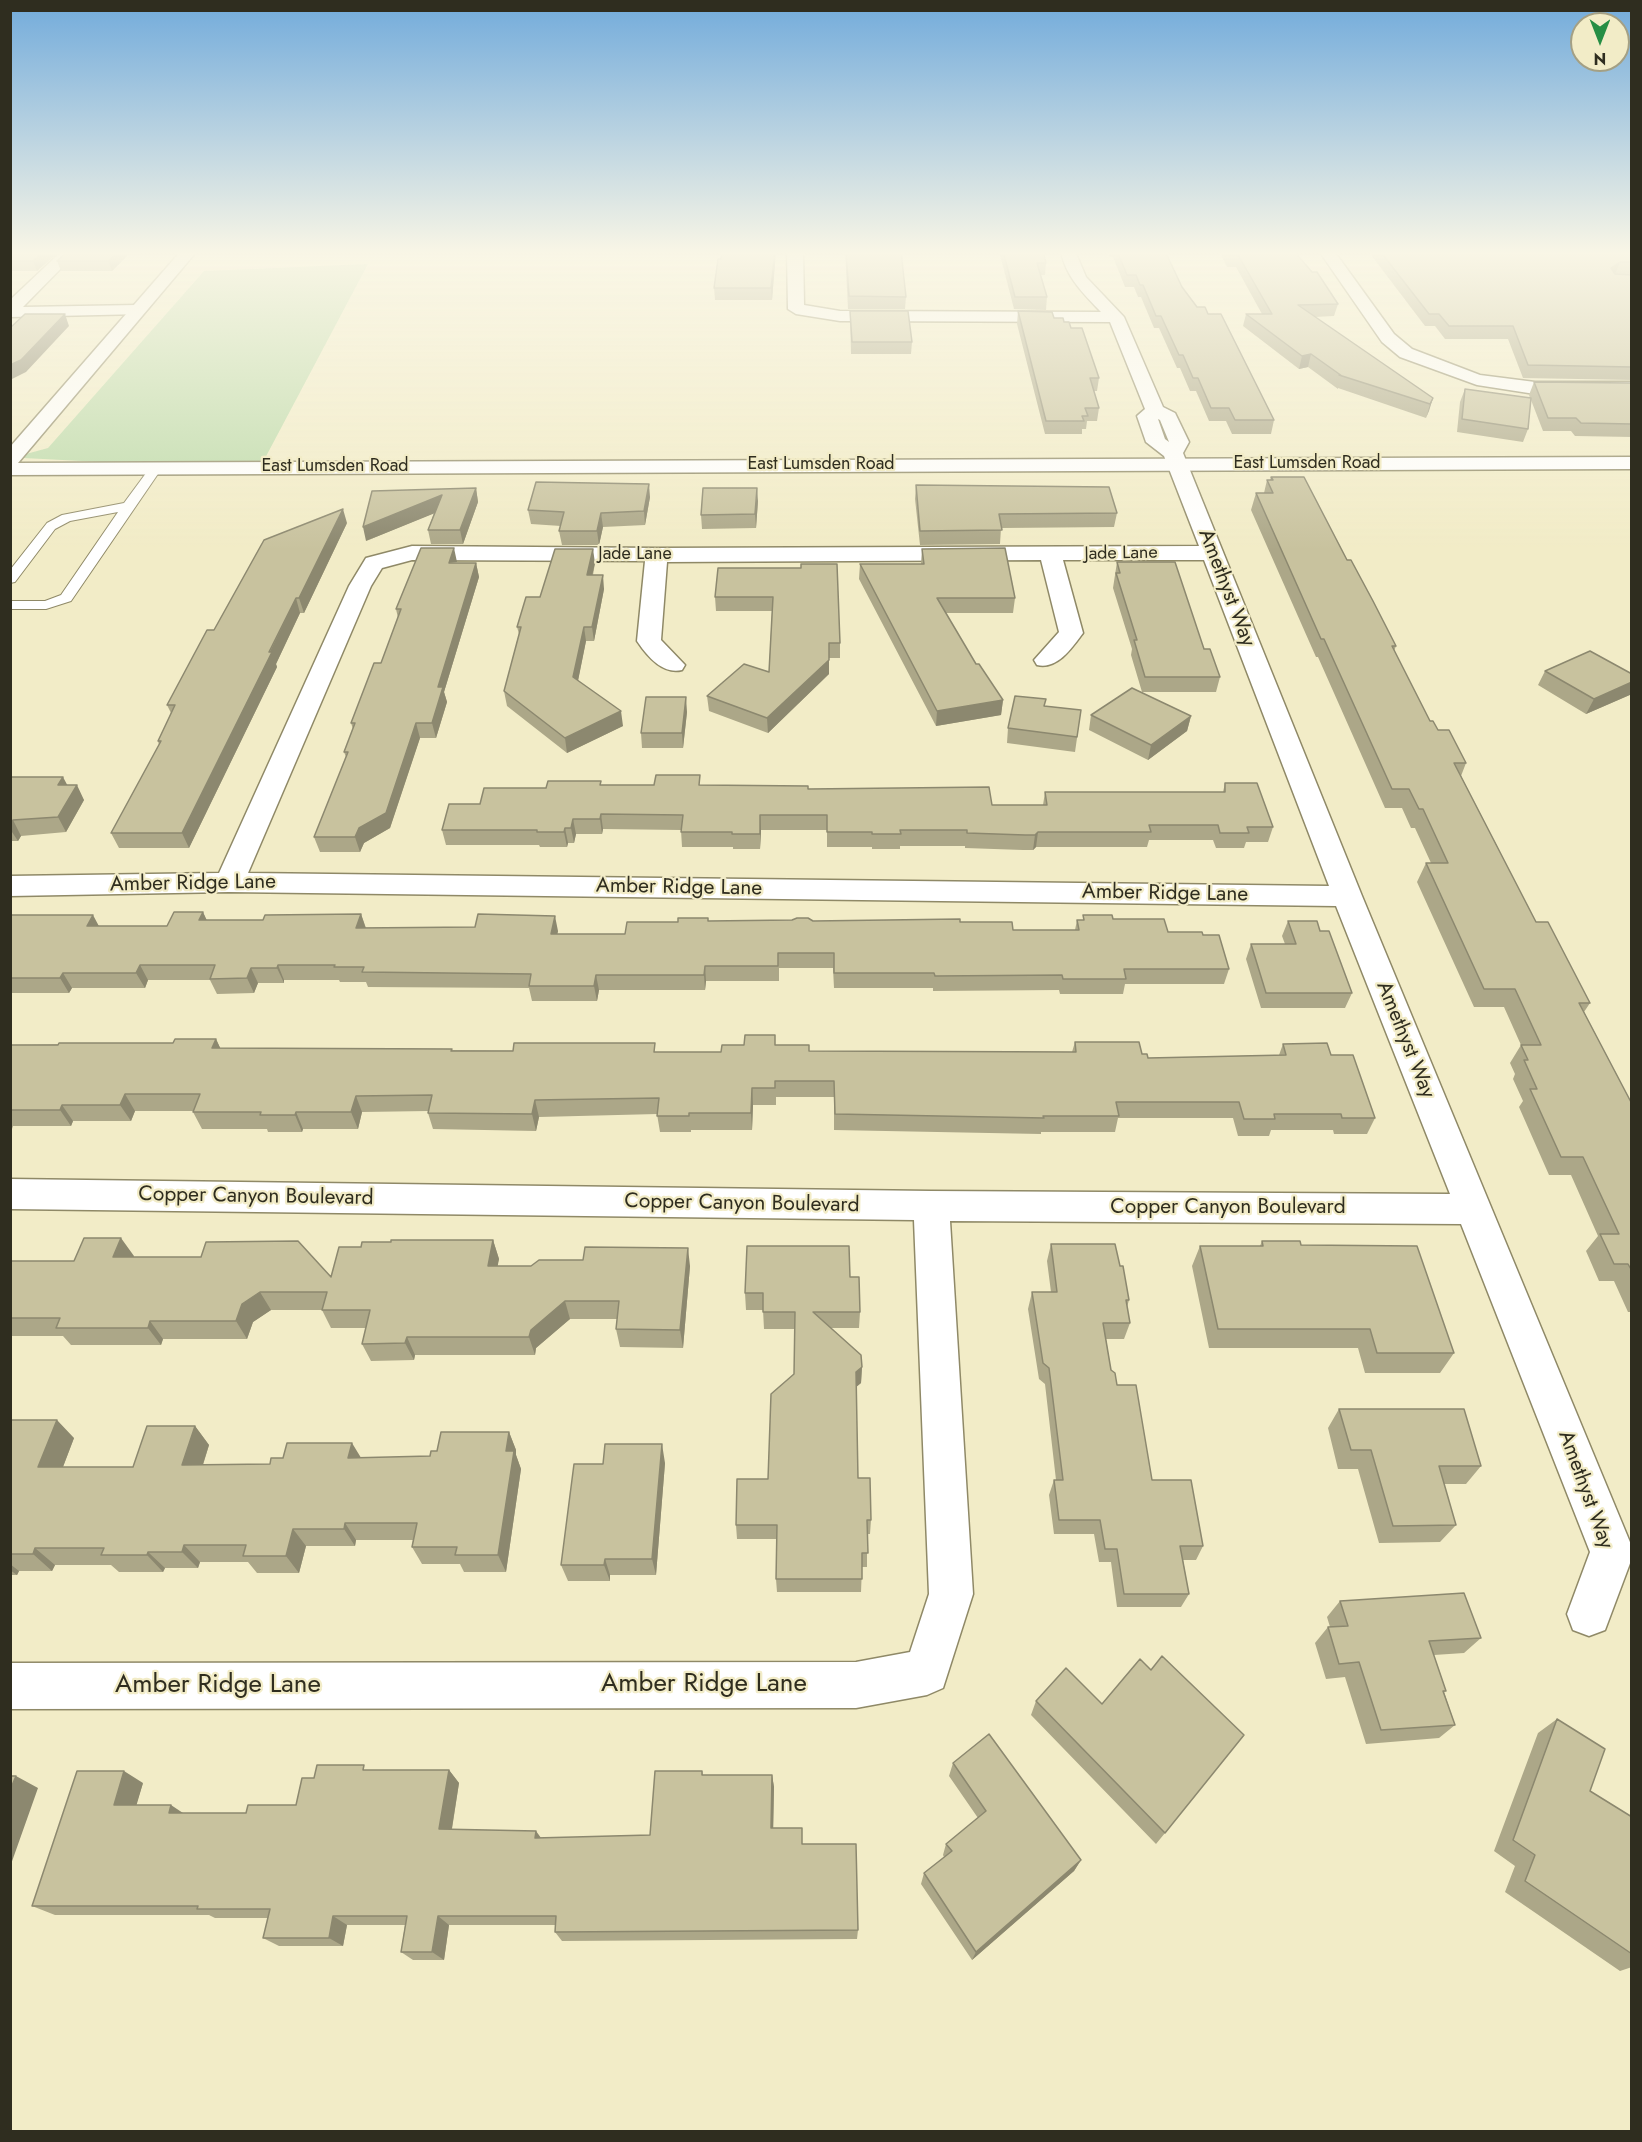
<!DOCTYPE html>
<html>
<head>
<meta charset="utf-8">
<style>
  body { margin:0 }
  #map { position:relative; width:1642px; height:2142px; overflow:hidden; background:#f2ecc7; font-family:Jost,sans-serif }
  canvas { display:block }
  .frame { position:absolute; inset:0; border:12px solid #2f2d1f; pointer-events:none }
  .north { position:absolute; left:1570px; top:12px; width:60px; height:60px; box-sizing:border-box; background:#f2ecc7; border:2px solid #a4a084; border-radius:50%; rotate:180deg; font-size:16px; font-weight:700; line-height:24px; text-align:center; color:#2f2d1f }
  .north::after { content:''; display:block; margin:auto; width:21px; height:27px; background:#268e44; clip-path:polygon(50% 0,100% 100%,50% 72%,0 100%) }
</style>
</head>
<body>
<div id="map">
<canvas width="1642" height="2142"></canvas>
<div class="frame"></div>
<div class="north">N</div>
</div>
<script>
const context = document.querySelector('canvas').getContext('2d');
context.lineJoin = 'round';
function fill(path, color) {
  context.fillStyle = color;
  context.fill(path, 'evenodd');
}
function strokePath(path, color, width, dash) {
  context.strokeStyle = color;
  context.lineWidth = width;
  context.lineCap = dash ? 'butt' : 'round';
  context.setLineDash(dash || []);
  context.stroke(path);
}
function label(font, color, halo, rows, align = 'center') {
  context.font = font + ' Jost,sans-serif';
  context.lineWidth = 4.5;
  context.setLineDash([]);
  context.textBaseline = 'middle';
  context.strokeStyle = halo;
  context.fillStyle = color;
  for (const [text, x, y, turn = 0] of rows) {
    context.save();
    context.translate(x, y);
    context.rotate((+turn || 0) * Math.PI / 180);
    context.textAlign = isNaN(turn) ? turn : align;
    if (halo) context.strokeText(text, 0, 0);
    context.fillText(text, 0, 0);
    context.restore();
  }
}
const green = new Path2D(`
  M368,264L263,462L121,463L23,458L26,454L48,448L204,271Z`);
const service = new Path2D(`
  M156,464L162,468L71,601L46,609H10V601H45L61,595L118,512L70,521L55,529L15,582L10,583V570L47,523L62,515L124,503L152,465Z`);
const minor = new Path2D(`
  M62,251H78L23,307L137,305L145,310L143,314L10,317V300Z
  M787,251H803L804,305L840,311L1101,312C1084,294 1065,276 1061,251H1075L1086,277L1124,317L1163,407L1175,413L1189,442L1183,453L1362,896L1632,1547V1558L1605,1630L1589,1636L1573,1630L1567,1614L1590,1552L1461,1224L950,1221L973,1594L943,1688L927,1695L856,1708L10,1709V1663L856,1662L910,1652L929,1594L914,1220L10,1209V1179L931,1191L1450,1194L1336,906L229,892L10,896V876L219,873L349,586L366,558L412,546L657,548L1199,546L1164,456L1146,442L1137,416L1145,409L1110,322L840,321L796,314L788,309ZM1158,419L1160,420L1169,442L1165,439ZM412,560L645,561L637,641C647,656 663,675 682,670L685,665L661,640L667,562L1041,560L1059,632L1034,660L1037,665C1057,670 1072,648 1083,633L1063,560H1204L1329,886L248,873L371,586L382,568Z
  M1319,251H1334L1394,334L1412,349L1480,375L1535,382H1632V394H1535L1477,385L1400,357L1382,342Z`);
const tertiary = new Path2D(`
  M181,251H197L18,463L1632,457V469L10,475V447Z`);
const wall = new Path2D(`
  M10,251H60L37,271H10Z
  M68,251H144L139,254H129L112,271H61L57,261Z
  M728,251H776L772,300H715L714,288L721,259L727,253Z
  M845,251H901L906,297L905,309H848Z
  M999,251H1043L1046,263L1045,275H1041L1047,297L1046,310L1014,309Z
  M1107,251H1165L1182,287L1197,307L1208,314L1274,420L1271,434H1232L1226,421H1209L1196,391H1190L1180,368H1177L1159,328H1154L1141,297H1138L1134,287H1125L1113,257H1110Z
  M1219,251H1294L1338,304L1334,316L1315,317L1433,398L1426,418L1338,388V389L1308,367L1299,369L1243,326L1246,314H1262L1236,267H1227Z
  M1368,251H1632V274H1615L1632,275V380L1523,378L1508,339H1445L1435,326H1425Z
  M850,311L912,342L911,354H851Z
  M1018,311L1054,318L1064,322L1071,328L1099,378L1097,391H1094L1099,408L1097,421H1087L1086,429H1082V434H1045L1017,324Z
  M1534,382L1632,383V437L1575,436L1571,431H1543L1531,400L1528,429L1523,442L1457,432L1460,402L1465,389L1530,398L1529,395Z
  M1271,477L1347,560L1396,646L1394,651L1430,721L1466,763L1461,776L1536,922L1590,1003L1584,1012L1632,1104V1312H1628L1614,1281H1599L1586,1251L1598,1236L1571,1175H1549L1519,1107L1523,1101L1513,1079L1515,1074L1510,1063L1521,1045L1504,1007H1474L1417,882L1426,863H1431L1415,828H1411L1402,808H1385L1318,657H1316L1251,510L1256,493H1264L1267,480H1270Z
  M916,485L1117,513L1114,527L1001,528L1000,544L920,545L915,499Z
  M476,488L478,502L463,544H431L428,530L434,513L366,541Z
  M650,497L645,525L603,527L599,545H562L559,531L561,526L531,524L528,510Z
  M758,501L756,528L702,529L701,515Z
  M347,523L304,613H300L276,664L277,667L189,848H119L111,833L159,745L158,741L171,713L167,705L214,630Z
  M922,549L1015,598L1013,613H945L976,664L1003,700L1001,715L936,726L859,579L860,564H921Z
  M1117,562L1204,649L1220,677L1216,692H1142L1131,655L1132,649L1113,588Z
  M457,563H476L479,577L444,692L447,702L436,738H420L390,828L364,843L360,852H320L314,837L346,757L344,752L353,729L351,723L381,663L398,618L396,609Z
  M595,563L593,575L604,589L594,641H586L578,680L623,726L567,753L507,706L504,691L519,634L517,627L540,597Z
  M801,568L840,643V658H829V674L768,733L709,711L707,696L769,672L772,611H716L715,597Z
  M1545,671L1632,674V694L1586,714L1538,685Z
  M1045,706L1081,710L1075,752L1007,743L1008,728Z
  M687,712L683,748H642L641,733Z
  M1091,715L1191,716L1187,731L1148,760L1089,730Z
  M10,777L68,785L84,800L66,832L21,836L18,841H10Z
  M1225,783L1273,827L1268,842H1246L1244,848H1216L1213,840H1149L1147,847H1036L1033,850H1023L965,848V846H900V849H872V847H827V830H761L760,849H733V847H682L681,830L603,829L602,834H576L574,843H568L567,847H540L539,845H446L442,830L480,804L602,785H701L808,789L992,805H1043L1045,792H1223Z
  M203,912L206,920H263L361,914L366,928L558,931L557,934H625L709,921H813L960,922L1013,930H1075L1077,920H1083V915L1113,919L1168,932L1203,935L1229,969L1224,984H1125L1123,994H1060L1059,990L933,991V988H834L833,968H779V981H706L705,990H599L597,1001H532L529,988L368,987L366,982H340L339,980H284V983H258L254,993L217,994L210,980H148L145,988H72L69,993H10V915L99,926H167Z
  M1288,921L1320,931L1352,993L1345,1008H1261L1246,959L1251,944H1285L1282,936Z
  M216,1039L220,1048L656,1052H721L775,1045L809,1051L1072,1052L1075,1042L1142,1054L1148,1058L1279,1055L1283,1044L1331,1055L1375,1118L1367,1134H1334L1333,1130H1271L1269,1136H1238L1233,1118H1118L1115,1132H1041V1134L834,1130V1097H776V1105H753L752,1130H691V1132H660L657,1114L539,1117L536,1131L433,1129L428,1113V1111L362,1112L358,1129H303L302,1132H268L267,1129H202L193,1112L194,1111H135L131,1121H73L71,1126H13L12,1129H10V1045L173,1043Z
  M493,1240L499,1259L497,1266H690L683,1348L620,1347L616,1329L617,1319H570L536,1348L535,1355H415L414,1360L371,1361L362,1344L366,1328H331L322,1310H271L253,1322L247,1339H163L161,1345H71L63,1336H10V1261H74L134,1256L133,1257L331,1277L361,1247L391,1242Z
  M1262,1241L1301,1245L1454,1353L1440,1373H1365L1358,1348H1209L1192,1266L1200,1246H1260Z
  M1051,1244L1120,1266L1129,1300L1127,1307L1130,1323L1124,1339H1106L1111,1370L1152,1480L1203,1546L1196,1560H1183L1189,1594L1181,1607H1117L1111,1562H1099L1094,1534H1054L1049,1495L1054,1480H1056L1045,1384L1039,1379L1028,1309L1032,1292H1051L1047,1261Z
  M850,1277L860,1312L859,1328H831L862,1367L861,1383L856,1387L858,1478L871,1520L870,1534H867V1567H862L861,1592H777L776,1579L777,1539H737L736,1525L768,1479L794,1374V1329H764L763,1310H746L745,1293Z
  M1339,1409L1481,1466L1466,1484H1444L1456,1525L1440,1542L1379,1543L1358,1469H1338L1328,1428Z
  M10,1421L74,1438L63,1467H133L195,1426L209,1445L203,1465L270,1464L361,1458L430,1456L437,1451L509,1432L516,1450V1455L521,1469L506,1572H464L460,1564H422L412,1547L413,1540H356L355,1546H306L299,1573H257L248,1562H200L198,1568H165L163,1572H119L111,1565H55L52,1571H19L17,1575H10Z
  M665,1463L656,1575H610V1581H568L561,1565Z
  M1340,1601L1481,1638L1464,1653L1434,1655L1446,1691L1444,1692L1455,1725L1439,1738L1366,1744L1345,1677L1326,1679L1315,1643L1328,1627H1330L1327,1617Z
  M1036,1701L1165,1833L1156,1844L1031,1715Z
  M1557,1719L1590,1791L1632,1817V1967L1620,1971L1505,1892L1515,1866L1494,1851L1538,1733Z
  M953,1763L1081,1860L1074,1871L972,1960L921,1884L924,1873L944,1857L943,1855L946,1844L978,1818L949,1776Z
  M369,1770H449L459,1783L452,1829L541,1838L650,1835L702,1771L703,1775H772L774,1787L773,1828L803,1844L858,1930L857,1939L562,1941L555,1932V1925H449L444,1960H413L401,1952L405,1925H347L343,1946H279L263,1938L268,1918H215L209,1915H55L32,1906L143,1783L136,1805L182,1813H246L296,1805L314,1778Z`);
const shadedWall = new Path2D(`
  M45,251H60L37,271L33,261Z
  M119,251H128L129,254L112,271L108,261Z
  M775,251H776L772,300L771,288Z
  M1620,262L1615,274L1606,280L1611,268Z
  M65,314L69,326L26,372L10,380V365Z
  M1311,354L1308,367L1299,369L1302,356Z
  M1433,398L1429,411L1426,418L1430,404Z
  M649,484L650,497L645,525L644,511Z
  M476,488L478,502L463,544L460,530Z
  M757,488L758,501L756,528L755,514Z
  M442,495L445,509L366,541L363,527Z
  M343,509L347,523L304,613L299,598Z
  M601,513L603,527L599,545L597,531Z
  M454,548L457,562L449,563Z
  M593,549L595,563L589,589L587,575Z
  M476,563L479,577L444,692L447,702L436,738L432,723L438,687Z
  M603,575L604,589L594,641L592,627Z
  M296,598L300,613L276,664L277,667L189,848L182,833Z
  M584,627L586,641L576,691L573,677Z
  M829,660V674L768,733L767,718Z
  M1632,682V694L1586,714L1594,699Z
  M686,697L687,712L683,748L682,733Z
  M1003,700L1001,715L936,726L937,711Z
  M621,711L623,726L567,753L565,738Z
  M1191,716L1187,731L1148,760L1151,745Z
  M416,723L420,738L390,828L364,843L360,852L355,837L359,828Z
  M63,777L71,792L58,785Z
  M77,785L84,800L66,832L58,817Z
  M601,814L603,829L602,834L600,819Z
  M760,815L761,830L760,849Z
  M573,819L576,834L574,843L571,828Z
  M13,820L21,836L18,841L10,829V824Z
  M565,828L568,843L567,847L564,832Z
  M1038,832L1036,847L1033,850L1035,835Z
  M203,912L210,927L199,920Z
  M361,914L366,929L356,928Z
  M93,915L101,930L87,926Z
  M555,916L558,931L554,949L551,934Z
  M140,965L148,980L145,988L136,973Z
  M278,965L284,980V983L277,968Z
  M705,966L706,981L705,990L704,975Z
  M251,968L258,983L254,993L247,978Z
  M63,973L72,988L69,993L60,978Z
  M596,975L599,990L597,1001L594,986Z
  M216,1039L224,1056L212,1048Z
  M752,1088L753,1105L752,1130L751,1113Z
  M125,1094L135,1111L131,1121L120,1105Z
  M356,1096L362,1112L358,1129L351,1112Z
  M535,1100L539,1117L536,1131L532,1114Z
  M62,1105L73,1121L71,1126L60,1110Z
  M296,1112L303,1129L302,1132L295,1115Z
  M121,1238L134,1256L126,1276L113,1257Z
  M493,1240L499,1259L494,1285L488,1266Z
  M688,1248L690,1266L683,1348L680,1330Z
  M260,1292L271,1310L253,1322L247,1339L236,1321L242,1304Z
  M565,1301L570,1319L536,1348L535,1355L529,1337L531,1330Z
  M150,1321L163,1339L161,1345L148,1328Z
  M407,1337L415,1355L414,1360L405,1343Z
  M862,1367L861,1383L855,1388L856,1372Z
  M57,1420L74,1438L56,1485L38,1467Z
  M195,1426L209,1445L197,1483L182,1465Z
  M509,1432L516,1450V1455L521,1469L506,1572L498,1555L506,1451Z
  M352,1443L363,1461L348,1458Z
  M662,1444L665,1463L656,1575L652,1559Z
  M345,1523L356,1540L355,1546L344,1529Z
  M293,1529L306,1546L299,1573L286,1556Z
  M184,1545L200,1562L198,1568L182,1552Z
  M35,1548L55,1565L52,1571L33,1554Z
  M148,1552L165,1568L163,1572L147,1555Z
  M605,1559L610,1575V1581L604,1565Z
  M10,1564L19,1571L17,1575L10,1570Z
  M449,1770L459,1783L450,1840L439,1829Z
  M124,1771L143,1783L133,1817L114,1805Z
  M772,1775L774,1787L773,1839L771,1828Z
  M16,1776L38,1788L10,1867V1790Z
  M171,1805L189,1817L169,1813Z
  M536,1831L544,1842L535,1838Z
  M1081,1860L1074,1871L972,1960L976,1952Z
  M333,1916L347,1925L343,1946L329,1938Z
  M438,1916L449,1925L444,1960L432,1952Z`);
const building = new Path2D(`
  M10,251H45L33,261H10Z
  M68,251H119L108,261H57Z
  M728,251H775L771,288H714L718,259H721V253H727Z
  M846,251H901L906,297L849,296Z
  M1003,251H1043L1046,263H1037L1047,297H1015Z
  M1117,251H1165L1182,287L1197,307H1205L1208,314H1221L1274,420H1235L1229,408H1211L1198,378H1193L1183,355H1179L1161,316H1156L1143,285H1140L1136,275H1127Z
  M1228,251H1294L1312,272H1317L1338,304L1298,305L1433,398L1430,404L1339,375L1342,376L1311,354L1302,356L1246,314H1272L1238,255H1230Z
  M1380,251H1632V262H1620L1611,268L1615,274L1632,275V367L1528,365L1513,326H1449L1439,314H1429Z
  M850,311H908L912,342H852Z
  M1018,311L1052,312L1054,318H1063L1064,322H1069L1071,328H1082L1099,378H1090L1099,408H1085L1088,416H1082L1084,421H1046Z
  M25,314H65L21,360L10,365V328Z
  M1534,382L1632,383V424L1581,423L1576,418H1548Z
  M1465,389L1531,398L1528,429L1462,419Z
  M1271,477H1304L1347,560H1351L1373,601L1396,646H1392L1430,721H1433L1438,730H1449L1466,763H1454L1536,922H1548L1590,1003H1579L1632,1104V1271L1628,1264H1614L1600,1234H1619L1583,1157H1561L1530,1089H1537L1524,1060H1528L1521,1045H1541L1515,989H1484L1426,863H1448L1423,809H1419L1409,789H1392L1324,639H1321L1256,493H1273L1267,480H1273Z
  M536,482L649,484L644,511L601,513L597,531H559L564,512L528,510Z
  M916,485L1109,487L1117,513L999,514L1002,530L920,531Z
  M476,488L460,530H428L442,495L363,527L372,491Z
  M703,488H757L755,514L701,515Z
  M343,509L299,598H296L269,652H272L182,833H111L161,741H158L175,705H167L207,630H214L264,540Z
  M421,548H454L449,563H476L438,687H443L432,723H416L386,813L359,828L355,837H314L348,752H344L355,723H351L374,663H381L401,609H396Z
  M1005,548L1015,598H937L976,664H979L1003,700L937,711L860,564H924L922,549Z
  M555,549H593L587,575H603L592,627H584L573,677L621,711L565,738L504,691L521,627H517L526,597H540Z
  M1117,562H1175L1204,649H1210L1220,677H1145L1134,640H1137L1116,573H1120Z
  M801,564H837L840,643H829V660L767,718L707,696L744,664L769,672L773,597H715L718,568H801Z
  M1590,651L1632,674V682L1594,699L1545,671Z
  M1132,688L1191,716L1151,745L1091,715Z
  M1015,696L1046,699L1044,706L1081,710L1077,737L1008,728Z
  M646,697H686L682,733H641Z
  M656,775H700L699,785L808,786V789L989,787L992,805H1047L1045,792H1225V783H1257L1273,827H1247L1249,833H1220L1218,825H1149L1151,832H1038L1035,835H1025L967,833V830H900L901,834H872V832H827V815H760V834H732V832H681L683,815L601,814L600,819H573L571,828H565L564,832H537V830H442L449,804H480L484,788H546L548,781H601L600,785H654Z
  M10,777H63L58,785H77L58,817L13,820L10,824Z
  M174,912H203L199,920H263L265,915L361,914L356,928L475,927L478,914L555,916L551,934H625L627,922H678V918H708V921L792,920L797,918H808L813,921L960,919V922H1012L1013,930H1079L1077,920H1084L1083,915H1112L1113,919H1164L1168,932H1202L1203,935H1219L1229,969H1124L1126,979H1063L1062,975L935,976L934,973H834V953H778V966H705L704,975H596L594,986H529L531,974L362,972L364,967H334L335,965H278L277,968H251L247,978L210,979L215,965H140L136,973H63L60,978H10V915H93L87,926H167Z
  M1288,921H1317L1320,931H1329L1352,993H1266L1251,944H1296Z
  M745,1035H775V1045H809V1051L1076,1052L1075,1042H1139L1142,1054H1147L1148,1058L1286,1055L1283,1044L1327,1043L1331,1055H1353L1375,1118H1342L1341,1114H1274L1275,1119H1244L1239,1102H1116L1119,1116H1043L1044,1118L835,1114L834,1081H775V1088H752L751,1113H689V1116H657L659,1098L535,1100L532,1114L428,1113L432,1095L356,1096L351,1112H296L295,1115H260L261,1112H193L200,1094H125L120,1105H62L60,1110H10V1045H58L59,1043H173L175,1039H216L212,1048L452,1049L451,1051H513L514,1043H655L654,1052H721L722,1045H744Z
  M84,1238H121L113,1257H201L206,1242L298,1241L331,1277L339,1247H361L362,1242H391V1240H493L488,1266H531L539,1260H583L585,1247L688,1248L680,1330L616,1329L619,1301H565L531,1330L529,1337H407L405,1343L362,1344L370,1310H322L327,1292H260L242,1304L236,1321H150L148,1328H56L60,1318H10V1261H74Z
  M1262,1241H1300L1301,1245L1417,1246L1454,1353H1377L1370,1329H1218L1200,1246H1263Z
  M1051,1244H1115L1120,1266H1123L1129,1300H1126L1130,1323H1103L1111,1370L1115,1373L1117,1385H1136L1152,1480H1191L1203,1546H1180L1189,1594H1124L1117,1549H1105L1100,1520H1059L1054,1480H1063L1049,1368L1043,1363L1032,1292H1057Z
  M747,1246H849L850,1277H859L860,1312H813L861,1355L862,1367L856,1372L858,1478H870L871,1520H867L868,1553H862V1579H776L777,1525H736L737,1479H768L771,1394L794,1374L795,1312H763V1293H745Z
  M1339,1409H1464L1481,1466H1439L1456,1525L1393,1526L1371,1450H1351Z
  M11,1420H57L38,1467H133L147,1426H195L182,1465L270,1464L271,1458H283L287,1443H352L348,1458L430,1456L431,1451H437L441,1432H509L506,1451H514L498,1555H455L457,1547H412L417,1523H345L344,1529H293L286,1556H243L246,1545H184L182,1552H148L147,1555H101L104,1548H35L33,1554H10Z
  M605,1444H662L652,1559H605L604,1565H561L574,1464H603Z
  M1464,1593L1481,1638L1429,1641L1446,1691H1443L1455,1725L1381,1730L1359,1662L1339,1664L1328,1627L1348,1626L1340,1601Z
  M1162,1656L1244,1735L1165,1833L1036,1701L1066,1668L1102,1704L1140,1659L1151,1670Z
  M1557,1719L1605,1749L1590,1791L1632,1817V1954L1525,1881L1535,1855L1513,1840Z
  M989,1734L1081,1860L976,1952L924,1873L952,1851L946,1844L986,1811L953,1763Z
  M317,1765H364L363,1770H449L439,1829L536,1831L535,1838L650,1835L655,1771H702V1775H772L771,1828H802V1844H856L858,1930L555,1932L556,1916H438L432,1952H401L407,1916H333L329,1938H263L270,1909H197L198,1906H32L77,1771H124L114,1805H171L169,1813H246L248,1805H296L302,1778H314Z
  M10,1776H16L10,1790Z`);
const farStreetnames = [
  ["East Lumsden Road",1307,464],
  ["East Lumsden Road",821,465],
  ["East Lumsden Road",335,467],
  ["Jade Lane",1121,554,-1],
  ["Jade Lane",635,555]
];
const streetNames = [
  ["Amethyst Way",1226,588,69],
  ["Amber Ridge Lane",193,884,-1],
  ["Amber Ridge Lane",679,888,1],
  ["Amber Ridge Lane",1165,894,1],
  ["Amethyst Way",1405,1040,68],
  ["Copper Canyon Boulevard",256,1197,1],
  ["Copper Canyon Boulevard",742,1204,1],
  ["Copper Canyon Boulevard",1228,1208],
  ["Amethyst Way",1585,1490,70]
];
const nearStreetnames = [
  ["Amber Ridge Lane",704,1685],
  ["Amber Ridge Lane",218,1686]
];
fill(green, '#bcdaa9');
strokePath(service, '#8f8967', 2);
strokePath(minor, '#8f8967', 3);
strokePath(tertiary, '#8f8967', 3);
fill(service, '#fff');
fill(minor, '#fff');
fill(tertiary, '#fff');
fill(wall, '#aca788');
fill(shadedWall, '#8c886f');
fill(building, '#c8c29e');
strokePath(building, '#8c886f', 1.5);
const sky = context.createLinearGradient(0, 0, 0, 550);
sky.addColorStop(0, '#72abdb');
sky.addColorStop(0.46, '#f9f6e6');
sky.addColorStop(1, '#f9f6e600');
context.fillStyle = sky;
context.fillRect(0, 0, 1642, 550);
label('18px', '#2f2d1f', '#f2ecc7', farStreetnames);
label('21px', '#2f2d1f', '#f2ecc7', streetNames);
label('26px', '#2f2d1f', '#f2ecc7', nearStreetnames);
</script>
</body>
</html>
